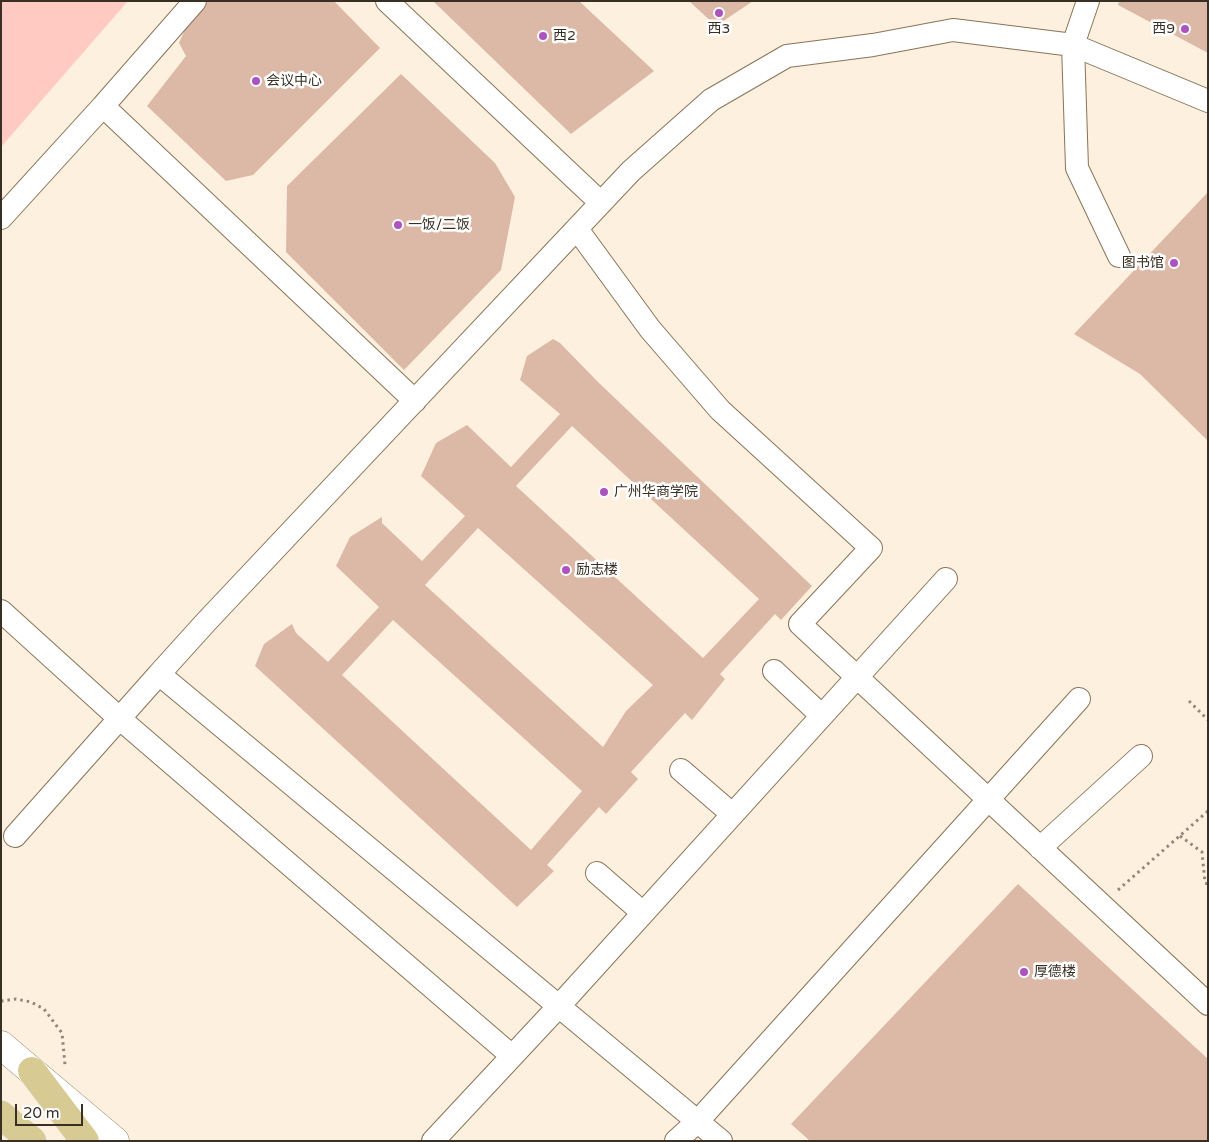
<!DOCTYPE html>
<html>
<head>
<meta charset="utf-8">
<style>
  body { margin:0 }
  #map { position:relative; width:1209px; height:1142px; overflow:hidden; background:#fef0de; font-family:"Varela Round",sans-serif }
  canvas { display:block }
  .frame { position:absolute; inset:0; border:2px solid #383024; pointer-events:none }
  .scale { position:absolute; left:15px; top:1104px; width:68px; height:22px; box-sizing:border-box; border:2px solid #383024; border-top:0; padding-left:6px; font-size:15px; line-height:18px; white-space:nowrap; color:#383024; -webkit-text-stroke:4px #fff; paint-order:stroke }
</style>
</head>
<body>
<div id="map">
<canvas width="1209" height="1142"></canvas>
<div class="frame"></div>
<div class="scale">20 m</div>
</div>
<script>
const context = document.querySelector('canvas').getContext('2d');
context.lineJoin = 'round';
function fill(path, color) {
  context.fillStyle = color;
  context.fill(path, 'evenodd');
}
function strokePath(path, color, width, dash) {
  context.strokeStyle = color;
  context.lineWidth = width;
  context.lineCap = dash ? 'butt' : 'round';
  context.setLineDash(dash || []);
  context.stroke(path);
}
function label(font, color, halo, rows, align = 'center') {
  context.font = font + ' "Varela Round","Noto Sans SC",sans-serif';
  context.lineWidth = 5;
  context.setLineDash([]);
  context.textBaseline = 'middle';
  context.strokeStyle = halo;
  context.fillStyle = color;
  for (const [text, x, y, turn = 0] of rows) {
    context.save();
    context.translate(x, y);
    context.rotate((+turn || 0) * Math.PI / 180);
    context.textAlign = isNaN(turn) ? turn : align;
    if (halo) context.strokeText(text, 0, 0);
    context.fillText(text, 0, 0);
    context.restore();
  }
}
const green = new Path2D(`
  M1,1H128L1,147Z`);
const building = new Path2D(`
  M201,1H334L380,48L253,175L226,181L147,106L186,56L179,43L195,7Z
  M433,1H579L654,71L571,134Z
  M689,1H753L716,26Z
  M1119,1H1208V53L1118,5Z
  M401,74L495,163L515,197L501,270L404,370L286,252L287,186Z
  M1208,192V441L1140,374L1074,334Z
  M553,339L560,343L598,382L812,586L781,620L775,614L720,674L725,679L692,720L685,713L631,772L638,779L606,814L599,807L547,865L554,871L517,907L255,666L264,644L292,624L296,633L328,662L379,607L336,566L350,537L382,517V523L422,561L465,516L421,476L436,443L467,425L511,467L560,414L520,380L527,356ZM572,426L759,599L703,658L516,486ZM478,528L653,685L626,711L603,747L425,585ZM393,620L582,791L531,850L342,675Z
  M1018,884L1208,1059V1141H810L791,1124Z`);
const path = new Path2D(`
  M1189,701L1208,720
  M1180,836L1202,852L1205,883L1208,884
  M1118,890L1208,811
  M1,1001L16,999L31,1002L44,1009L62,1033L65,1065`);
const minor = new Path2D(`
  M387,1L601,203
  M1088,1L1073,45L1077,168L1119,256
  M103,106L195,1
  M1,218L103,106L415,401
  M577,229L650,329L720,410L871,548L800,624L1208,1004
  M1,611L119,718L512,1056
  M774,671L821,715
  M681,770L732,814
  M15,836L159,674
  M1040,848L1141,756
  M597,873L643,913
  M433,1141L559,1006L946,579
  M676,1141L698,1121L1079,699
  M721,1141L159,674L206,622L631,171L711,100L787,56L873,45L953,30L1073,45L1208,101`);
const tertiary = new Path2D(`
  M1,1045L115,1141`);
const primary = new Path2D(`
  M32,1071L85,1141
  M1,1115L32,1141`);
const markers = [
  [719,13,5,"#ac53c0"],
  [1185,29,5,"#ac53c0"],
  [543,36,5,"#ac53c0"],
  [256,81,5,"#ac53c0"],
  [398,225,5,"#ac53c0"],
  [1174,263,5,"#ac53c0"],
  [604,492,5,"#ac53c0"],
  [566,570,5,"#ac53c0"],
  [1024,972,5,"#ac53c0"]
];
const poiNames = [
  ["西3",719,29,"center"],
  ["西9",1175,29,"right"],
  ["西2",553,36],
  ["会议中心",266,81],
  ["一饭/二饭",408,225],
  ["图书馆",1164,263,"right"],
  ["广州华商学院",614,492],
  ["励志楼",576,570],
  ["厚德楼",1034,972]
];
fill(green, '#ffcac2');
fill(building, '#dbb9a6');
strokePath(minor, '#887458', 24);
strokePath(tertiary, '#887458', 29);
strokePath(primary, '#dbdad8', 29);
strokePath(path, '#918678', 3, [2.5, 4]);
strokePath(minor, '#fff', 22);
strokePath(tertiary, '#fff', 28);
strokePath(primary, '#d7ca92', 28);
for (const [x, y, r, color] of markers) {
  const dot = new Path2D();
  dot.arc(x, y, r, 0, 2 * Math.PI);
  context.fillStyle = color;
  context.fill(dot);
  strokePath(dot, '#fff', 2);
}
label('14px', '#383024', '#fff', poiNames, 'left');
</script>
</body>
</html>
